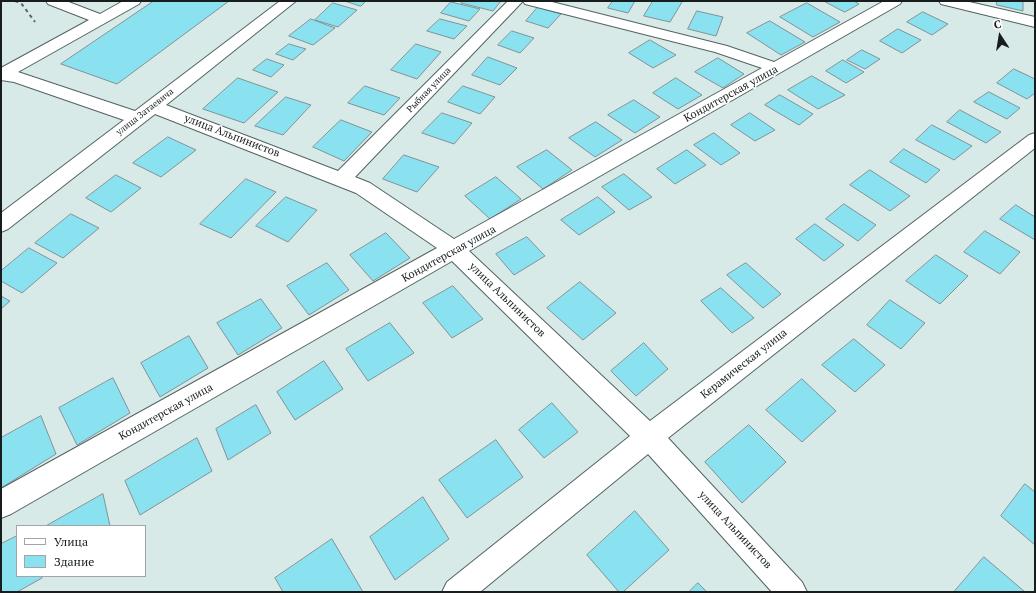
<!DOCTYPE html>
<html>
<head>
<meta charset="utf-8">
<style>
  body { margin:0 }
  #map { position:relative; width:1036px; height:593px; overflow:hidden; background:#d7eae8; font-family:"PT Serif",serif }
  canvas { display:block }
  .frame { position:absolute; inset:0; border:2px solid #171d1d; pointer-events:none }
  .legend { position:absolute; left:16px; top:525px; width:130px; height:52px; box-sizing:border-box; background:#fff; border:1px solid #a2a5a5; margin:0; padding:5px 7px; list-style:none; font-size:12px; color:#171d1d }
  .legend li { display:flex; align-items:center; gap:8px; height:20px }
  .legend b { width:20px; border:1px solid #a2a5a5 }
  .north { position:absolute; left:980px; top:16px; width:40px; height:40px; -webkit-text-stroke:3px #fff; paint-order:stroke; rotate:348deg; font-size:11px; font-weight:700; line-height:16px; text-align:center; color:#171d1d }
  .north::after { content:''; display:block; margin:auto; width:14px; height:18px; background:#171d1d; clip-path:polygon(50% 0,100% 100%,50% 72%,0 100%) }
</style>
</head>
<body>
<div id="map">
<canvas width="1036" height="593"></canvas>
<div class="frame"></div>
<ul class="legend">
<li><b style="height:5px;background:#fff"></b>Улица</li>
<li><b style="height:11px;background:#8ae2f1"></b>Здание</li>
</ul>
<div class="north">С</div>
</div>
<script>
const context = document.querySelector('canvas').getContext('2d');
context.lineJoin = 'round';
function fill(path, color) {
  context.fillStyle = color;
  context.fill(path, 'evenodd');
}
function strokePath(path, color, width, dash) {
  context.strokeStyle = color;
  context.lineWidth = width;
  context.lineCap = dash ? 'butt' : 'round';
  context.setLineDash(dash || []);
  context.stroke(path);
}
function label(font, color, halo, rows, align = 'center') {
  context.font = font + ' "PT Serif",serif';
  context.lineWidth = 3;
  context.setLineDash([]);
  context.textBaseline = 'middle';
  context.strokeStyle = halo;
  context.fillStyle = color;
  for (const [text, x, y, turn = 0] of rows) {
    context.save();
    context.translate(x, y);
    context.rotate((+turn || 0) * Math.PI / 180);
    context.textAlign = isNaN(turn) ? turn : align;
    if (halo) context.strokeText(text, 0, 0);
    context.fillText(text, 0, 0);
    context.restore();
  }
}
const building = new Path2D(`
  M154,1H229L117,84L61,64Z
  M345,1H366L361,6Z
  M463,1H501L493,11L461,3Z
  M613,1H635L628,13L608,8Z
  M653,1H678L682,2L670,22L644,16Z
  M824,1H854L859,4L845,12Z
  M997,1H1023V11L997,5Z
  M451,2L480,9L469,21L441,13Z
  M333,3L357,10L338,27L315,20Z
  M807,3L840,22L813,37L780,17Z
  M538,7L561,14L548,28L526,21Z
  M697,11L723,17L716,36L688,29Z
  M923,12L948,24L932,35L907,22Z
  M311,19L335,28L313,45L289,36Z
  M440,19L467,26L454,39L427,31Z
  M770,21L805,42L781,55L747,33Z
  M898,29L921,40L902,53L880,41Z
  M512,31L534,38L520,53L498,45Z
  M650,40L676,55L653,68L629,53Z
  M289,44L306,49L293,60L276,54Z
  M416,44L441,52L417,79L391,70Z
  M862,50L880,59L865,69L847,60Z
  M488,57L517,68L500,85L472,75Z
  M718,58L744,74L723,88L695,72Z
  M267,59L284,65L271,77L253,70Z
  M843,60L864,72L846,83L826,71Z
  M1014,69L1035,79V93L1027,99L997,83Z
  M812,76L845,95L818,109L788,90Z
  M238,78L278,92L244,123L203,109Z
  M676,78L702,95L678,109L653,93Z
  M365,86L400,98L384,115L348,103Z
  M463,86L495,97L480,114L448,102Z
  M989,92L1020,108L1007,119L974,102Z
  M780,95L813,114L799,125L765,105Z
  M286,97L311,105L283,135L255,126Z
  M634,100L660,117L635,133L608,115Z
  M960,110L1001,132L986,143L947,122Z
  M442,113L472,123L454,144L422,133Z
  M750,113L775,130L755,141L731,125Z
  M341,120L372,132L344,161L313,147Z
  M596,122L622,140L595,157L569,138Z
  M932,125L972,146L954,160L916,140Z
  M714,133L740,153L721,165L694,145Z
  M168,137L196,150L161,177L133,163Z
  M904,149L940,170L926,183L890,162Z
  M547,150L572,170L543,189L517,167Z
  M687,150L706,165L675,184L657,169Z
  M404,155L439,167L417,192L383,179Z
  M870,170L910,196L890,211L850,185Z
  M624,174L652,197L629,210L602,187Z
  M116,175L141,188L111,212L86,198Z
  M496,177L521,199L490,219L465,196Z
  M246,179L276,192L231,238L200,224Z
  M286,197L317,210L288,242L256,226Z
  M598,197L615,212L579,235L561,220Z
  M844,204L876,225L858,241L826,219Z
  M1016,205L1035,217V240L1000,219Z
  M71,214L99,228L63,258L35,243Z
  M815,224L844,245L824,261L796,239Z
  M985,231L1020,252L1000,274L964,252Z
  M386,233L410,258L373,281L350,255Z
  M527,237L545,256L514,275L496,254Z
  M29,248L57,263L22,293L1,281V271Z
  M936,255L968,276L940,304L906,281Z
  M327,263L349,290L309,315L287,286Z
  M746,263L781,294L763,308L727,275Z
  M580,282L616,313L583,340L547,308Z
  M453,286L483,319L452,338L423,303Z
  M721,288L754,318L732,333L701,301Z
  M1,296L10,301L1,309Z
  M261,299L282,328L238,355L217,323Z
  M890,300L925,323L901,349L867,325Z
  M390,323L414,353L368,381L346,349Z
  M189,336L208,368L160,397L141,363Z
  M854,339L885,365L855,392L822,365Z
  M644,343L668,369L636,396L611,371Z
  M324,361L343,389L295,420L277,392Z
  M113,378L130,413L77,445L59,408Z
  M802,379L836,411L802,442L766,410Z
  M552,403L578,432L544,458L519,430Z
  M256,405L271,433L228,460L216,429Z
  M41,416L56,454L1,488V438Z
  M749,425L786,462L742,503L705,462Z
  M197,438L212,471L140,515L125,481Z
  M496,440L523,477L467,518L439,480Z
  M1025,484L1035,492V545L1001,516Z
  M103,494L110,526H46Z
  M423,497L449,539L395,580L370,537Z
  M635,511L669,550L623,592H619L587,555Z
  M17,536V576H42V578L17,592H1V544Z
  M332,539L363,592H283L275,578Z
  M984,557L1025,592H957L955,591Z
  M698,583L707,592H689Z`);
const minor = new Path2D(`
  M46,1H66L100,14L123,1H141L139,4L18,72L135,111L280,1H296L166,105L338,171L508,1H548L727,46L774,62L884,1H902L900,4L469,251L650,421L1029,135L1035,133V148L668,438L802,582L807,592H772L648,454L480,592H442L447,582L630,436L452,261L11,514L1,518V489L437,248L356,193L155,114L8,229L1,232V213L124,120L14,82L1,80V68L89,20L48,4ZM523,1L525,4L715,52L762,68L454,239L370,183L355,177Z
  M939,1H965L1035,17V27L941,4Z`);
const rail = new Path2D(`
  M15,1L21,3L35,22`);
const farStreetnames = [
  ["Рыбная улица",429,90,-46],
  ["улица Затаевича",145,112,-38]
];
const streetNames = [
  ["Кондитерская улица",731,94,-29],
  ["улица Альпинистов",232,136,21],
  ["Кондитерская улица",449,254,-29],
  ["улица Альпинистов",507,300,44],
  ["Керамическая улица",744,364,-38],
  ["Кондитерская улица",166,412,-29],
  ["улица Альпинистов",735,530,47]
];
fill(building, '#8ae2f1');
strokePath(building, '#819295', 1);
strokePath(minor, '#536361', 2);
fill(minor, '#fff');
strokePath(rail, '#5b6665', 2, [3.5, 3.5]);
label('9px', '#171d1d', '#fff', farStreetnames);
label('11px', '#171d1d', '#fff', streetNames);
</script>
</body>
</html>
